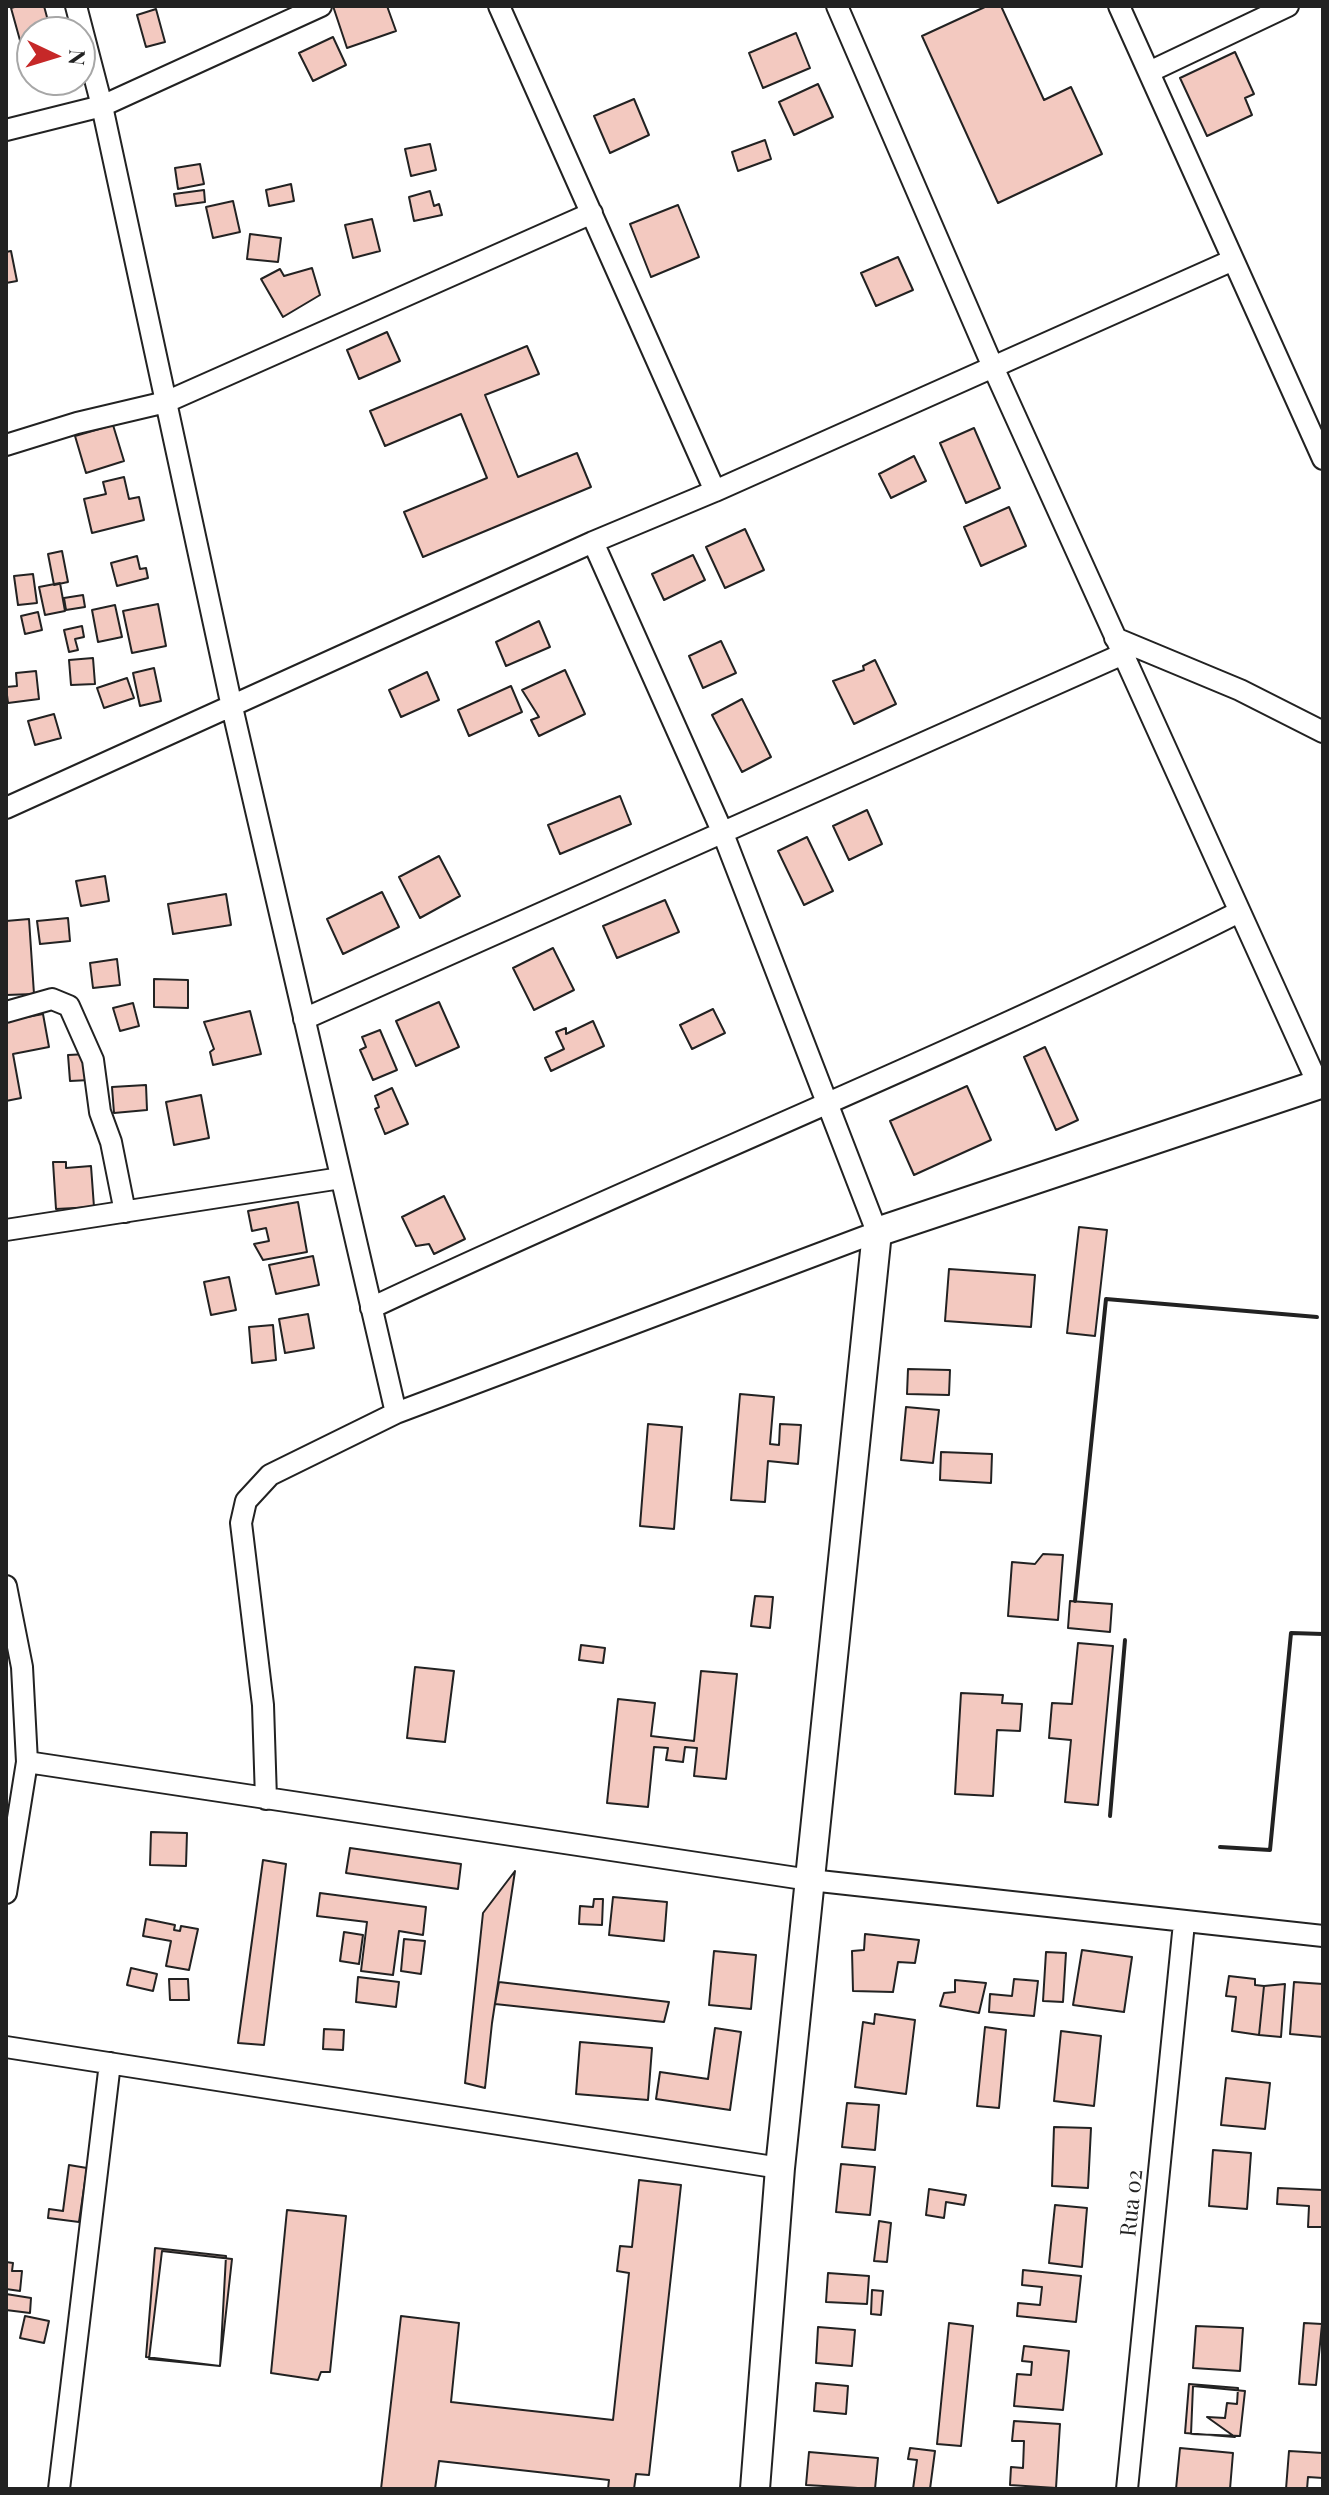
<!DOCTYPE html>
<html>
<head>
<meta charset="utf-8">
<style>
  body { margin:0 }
  #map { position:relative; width:1329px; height:2495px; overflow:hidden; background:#fff; font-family:"Playfair Display",serif }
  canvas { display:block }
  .frame { position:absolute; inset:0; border:8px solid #222; pointer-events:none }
  .north { position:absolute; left:16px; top:16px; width:80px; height:80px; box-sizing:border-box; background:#fff; border:2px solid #a7a7a7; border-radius:50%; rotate:94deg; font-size:22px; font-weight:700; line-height:32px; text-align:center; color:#222 }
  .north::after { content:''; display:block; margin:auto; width:28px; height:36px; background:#c62828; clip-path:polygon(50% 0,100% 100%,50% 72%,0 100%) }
</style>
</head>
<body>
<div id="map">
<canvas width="1329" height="2495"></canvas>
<div class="frame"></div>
<div class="north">N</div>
</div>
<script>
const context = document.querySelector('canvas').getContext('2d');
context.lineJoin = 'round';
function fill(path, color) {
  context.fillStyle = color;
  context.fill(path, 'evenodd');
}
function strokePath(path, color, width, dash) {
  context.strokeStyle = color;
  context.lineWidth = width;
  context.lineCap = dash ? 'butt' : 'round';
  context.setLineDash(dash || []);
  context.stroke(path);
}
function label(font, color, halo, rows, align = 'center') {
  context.font = font + ' "Playfair Display",serif';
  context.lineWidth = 6;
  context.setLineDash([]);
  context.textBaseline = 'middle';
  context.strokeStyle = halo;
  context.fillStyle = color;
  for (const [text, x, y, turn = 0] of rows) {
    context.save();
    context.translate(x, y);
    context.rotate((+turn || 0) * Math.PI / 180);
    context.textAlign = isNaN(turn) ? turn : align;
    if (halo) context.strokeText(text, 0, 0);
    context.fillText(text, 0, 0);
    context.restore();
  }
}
const building = new Path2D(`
  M18,6H44L51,32H32V41L21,44L11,8Z
  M333,6H387L396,31L347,48Z
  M987,6H1001L1044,100L1071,87L1102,154L998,203L922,36Z
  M156,9L165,42L146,47L137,15Z
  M796,33L810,68L763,88L749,53Z
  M333,37L346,65L313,81L299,53Z
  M1235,52L1254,94L1245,98L1252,115L1207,136L1180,78Z
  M818,84L833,117L794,135L779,102Z
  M634,99L649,135L610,153L594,116Z
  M765,140L771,159L738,171L732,152Z
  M430,144L436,170L411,176L405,149Z
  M200,164L204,184L178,189L175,168Z
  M291,184L294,201L269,206L266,190Z
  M204,190L205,202L176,206L174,194Z
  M430,191L434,206L439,204L442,215L414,221L409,197Z
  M233,201L240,232L213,238L206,207Z
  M678,205L699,257L651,277L630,224Z
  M372,219L380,251L353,258L345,225Z
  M250,234L281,238L278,262L247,259Z
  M11,251L17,281L6,283V252Z
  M898,257L913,290L876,306L861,273Z
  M312,268L320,295L283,317L261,279L280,269L284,276Z
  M387,332L400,361L359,379L347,350Z
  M527,346L539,374L485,395L518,477L577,453L591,487L423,557L404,512L487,478L461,414L385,446L370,411Z
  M113,425L124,461L86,473L75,436Z
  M974,428L1000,488L966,503L940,443Z
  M914,456L926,481L891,498L879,474Z
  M124,477L129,499L139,497L144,520L92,533L84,499L106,494L103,482Z
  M1009,507L1026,546L981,566L964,527Z
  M745,529L764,570L725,588L706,547Z
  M62,551L68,582L54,585L48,554Z
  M693,555L705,580L664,600L652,574Z
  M137,556L140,569L146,568L148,578L117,586L111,563Z
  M33,574L37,603L18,605L14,576Z
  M60,583L65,611L45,615L39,587Z
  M83,595L85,607L66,610L64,598Z
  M158,604L166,646L132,653L123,611Z
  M115,605L122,637L98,642L92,610Z
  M38,612L42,630L25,634L21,616Z
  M539,621L550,647L506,666L496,642Z
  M82,626L84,637L75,639L78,650L69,652L64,630Z
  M721,641L736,673L703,688L689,656Z
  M93,658L95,684L71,685L69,660Z
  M875,660L896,704L854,724L833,681L864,670L863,666Z
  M154,668L161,701L140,706L133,673Z
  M565,670L585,714L539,736L531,720L539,717L522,690Z
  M36,671L39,699L8,703L6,687L17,686L16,673Z
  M427,672L439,700L401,717L389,690Z
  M127,678L134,698L104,708L97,688Z
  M511,686L522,712L469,736L458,710Z
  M742,699L771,757L742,772L712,715Z
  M54,714L61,738L35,745L28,721Z
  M620,796L631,824L560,854L548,825Z
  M867,810L882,844L849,860L833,826Z
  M807,837L833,891L804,905L778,851Z
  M439,856L460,896L420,918L399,877Z
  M105,876L109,901L81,906L76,881Z
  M382,892L399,927L343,954L327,919Z
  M226,894L231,925L173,934L168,904Z
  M665,900L679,932L617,958L603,926Z
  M68,918L70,941L40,944L37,921Z
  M29,919L34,994L6,995V921Z
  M553,948L574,990L534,1010L513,968Z
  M117,959L120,985L93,988L90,963Z
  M154,979L188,980V1008L154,1007Z
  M439,1002L459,1047L416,1066L396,1021Z
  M133,1003L139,1026L120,1031L113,1008Z
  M713,1009L725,1033L692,1049L680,1025Z
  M250,1011L261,1054L213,1065L210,1052L214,1049L204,1022Z
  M43,1014L49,1047L13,1054L21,1098L6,1101V1021Z
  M593,1021L604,1046L551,1071L545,1058L564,1049L556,1032L566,1028V1034Z
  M380,1030L397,1070L373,1080L360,1050L366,1047L362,1037Z
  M1045,1047L1078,1120L1056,1130L1024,1057Z
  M88,1054L90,1080L70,1081L68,1055Z
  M146,1085L147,1110L114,1113L112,1087Z
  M967,1086L991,1140L914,1175L890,1121Z
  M392,1088L408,1124L385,1134L375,1109L379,1107L375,1096Z
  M201,1095L209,1138L174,1145L166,1102Z
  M53,1162H66V1168L91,1166L94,1207L56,1209Z
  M444,1196L465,1239L434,1254L429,1244L416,1246L402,1217Z
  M298,1202L307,1252L263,1260L254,1244L269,1241L266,1228L252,1231L248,1211Z
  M1079,1227L1107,1230L1095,1336L1067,1333Z
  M313,1256L319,1285L276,1294L269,1265Z
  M949,1269L1035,1275L1031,1327L945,1321Z
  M229,1277L236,1310L211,1315L204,1282Z
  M308,1314L314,1348L285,1353L279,1319Z
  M273,1325L276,1360L252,1363L249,1327Z
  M908,1369L950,1370L949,1395L907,1394Z
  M740,1394L774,1397L770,1444L779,1445L780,1424L801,1425L798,1464L768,1461L765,1502L731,1500Z
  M906,1407L939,1410L933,1463L901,1460Z
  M648,1424L682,1427L674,1529L640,1526Z
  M941,1452L992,1454L991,1483L940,1480Z
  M1043,1554L1063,1555L1058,1620L1008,1616L1012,1562L1035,1564Z
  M755,1596L773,1597L770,1628L751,1626Z
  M1070,1601L1112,1604L1110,1632L1068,1628Z
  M1078,1643L1113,1646L1098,1805L1065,1802L1071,1740L1049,1738L1052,1703L1072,1704Z
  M581,1645L605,1648L603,1663L579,1660Z
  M415,1667L454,1671L445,1742L407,1738Z
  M701,1671L737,1674L726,1779L694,1776L697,1748L685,1747L683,1762L666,1760L668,1748L654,1747L648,1807L607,1803L618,1699L655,1703L651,1736L694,1741Z
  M961,1693L1003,1695L1002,1703L1022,1704L1020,1731L997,1730L993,1796L955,1794Z
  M151,1832L187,1833L186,1866L150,1865Z
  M350,1848L461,1864L458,1889L346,1873Z
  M263,1860L286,1864L264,2045L238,2043Z
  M515,1871L492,2023L485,2088L465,2083L483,1913Z
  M320,1893L426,1907L423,1935L399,1931L393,1975L361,1971L367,1922L317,1916Z
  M613,1897L667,1902L664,1941L609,1935Z
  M594,1899H603L602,1925L579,1924L580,1906L593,1907Z
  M146,1919L175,1925L174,1930L180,1931L181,1926L198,1929L189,1970L166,1966L171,1941L143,1936Z
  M344,1932L363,1935L359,1964L340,1961Z
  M865,1934L919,1940L915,1963L898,1962L893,1992L853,1991L852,1951L864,1950Z
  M404,1939L425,1941L421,1974L401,1971Z
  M1082,1950L1132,1957L1124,2012L1073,2005Z
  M714,1951L756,1955L751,2009L709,2005Z
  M1046,1952L1066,1953L1063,2002L1043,2001Z
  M131,1968L157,1974L153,1991L127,1985Z
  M1229,1976L1255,1979V1985L1264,1986L1259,2035L1232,2031L1236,1997L1226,1996Z
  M358,1977L399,1982L396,2007L356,2002Z
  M169,1979H188L189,2000H170Z
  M1014,1979L1038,1981L1034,2016L989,2012L990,1994L1012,1996Z
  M955,1980L986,1983L979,2013L940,2006L944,1993L955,1992Z
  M499,1982L669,2002L664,2022L495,2004Z
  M1294,1982L1323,1984V2037L1290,2034Z
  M1285,1984L1281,2037L1259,2035L1264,1986Z
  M875,2014L915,2020L906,2094L855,2087L863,2022L874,2024Z
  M985,2027L1006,2030L999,2108L977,2106Z
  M715,2028L741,2032L730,2110L656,2099L660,2072L708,2079Z
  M324,2029L344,2030L343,2050L323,2049Z
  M1061,2031L1101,2036L1094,2106L1054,2101Z
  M580,2042L652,2048L648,2100L576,2094Z
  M1226,2078L1270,2083L1265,2129L1221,2125Z
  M847,2103L879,2105L875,2150L842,2147Z
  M1054,2127L1091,2128L1088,2188L1052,2186Z
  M1213,2150L1251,2153L1247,2209L1209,2206Z
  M841,2164L875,2167L870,2215L836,2212Z
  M69,2165L87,2168L79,2222L48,2218L49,2209L63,2211Z
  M639,2180L681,2185L649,2475L636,2474L634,2489H608L609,2480L439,2461L435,2489H381L401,2316L459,2323L451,2402L613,2420L629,2273L617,2271L620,2246L632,2247Z
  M1278,2188L1323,2190V2227H1308L1309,2206L1277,2204Z
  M929,2189L966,2195L964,2205L946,2202L944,2218L926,2215Z
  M1055,2205L1087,2208L1082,2267L1049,2263Z
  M287,2210L346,2216L330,2372H321L318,2380L271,2373Z
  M879,2221L891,2223L887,2262L874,2261Z
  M155,2248L226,2256L220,2366L146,2357Z
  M162,2251L232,2259L220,2366L149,2359Z
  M6,2262L13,2263L12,2271H22L20,2291L6,2289Z
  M1023,2270L1081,2276L1076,2322L1017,2316L1018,2303L1040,2305L1042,2287L1022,2285Z
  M828,2273L869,2276L867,2304L826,2302Z
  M872,2290L883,2291L881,2315L871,2314Z
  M6,2294L31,2298L30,2313L6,2310Z
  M25,2316L49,2321L44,2343L20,2338Z
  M949,2323L973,2326L961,2446L937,2444Z
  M1304,2323L1322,2324L1316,2385L1299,2384Z
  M1196,2326L1243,2328L1240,2371L1193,2368Z
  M818,2327L855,2330L852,2366L816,2363Z
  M1024,2346L1069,2351L1063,2410L1014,2406L1017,2374L1031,2375L1032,2362L1022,2361Z
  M816,2383L848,2386L846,2414L814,2411Z
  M1189,2384L1238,2388L1237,2404L1227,2403L1225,2418L1207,2417L1235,2437L1185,2433Z
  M1193,2386L1245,2391L1240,2436L1191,2434Z
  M1014,2421L1060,2424L1056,2488L1010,2485L1011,2467L1023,2468L1024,2441H1012Z
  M910,2448L935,2451L930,2489H913L917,2460L908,2459Z
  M1180,2448L1233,2453L1230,2489H1176Z
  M1289,2451L1323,2453V2478L1308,2477L1307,2489H1286Z
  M809,2452L878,2458L875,2489L806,2485Z`);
const street = new Path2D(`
  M76,6L102,106L232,707L396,1413
  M499,6L715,491
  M837,6L993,367L1318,1084
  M1119,6L1323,459
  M1149,72L1288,6
  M6,130L102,106L321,6
  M6,445L77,423L166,402L592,213
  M1115,638L1240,690L1323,732
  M6,808L593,542L715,491L1233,260
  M6,1012L52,999L69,1006L93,1060L100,1112L111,1142L125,1212
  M304,1019L1123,654
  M6,1230L341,1178
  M371,1308C659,1172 955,1055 1239,912
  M6,1586L22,1667L27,1762L6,1893
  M27,1762L810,1880L1323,1936
  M266,1799L263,1705L241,1523L246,1501L270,1475L396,1413L877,1232L722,831L593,542
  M6,2047L780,2168
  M59,2489L110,2063
  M1127,2489L1184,1923`);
const secondary = new Path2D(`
  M755,2489L780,2168L877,1232L1323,1083`);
const wall = new Path2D(`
  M1075,1601L1106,1299L1317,1317
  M1110,1816L1125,1640
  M1220,1847L1270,1850L1291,1633L1323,1634`);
const streetNames = [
  ["Rua 02",1132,2203,-84]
];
fill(building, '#f3c9c0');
strokePath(building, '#222', 2);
strokePath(street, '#222', 24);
strokePath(secondary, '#222', 32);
strokePath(street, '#fff', 20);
strokePath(secondary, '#fff', 28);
strokePath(wall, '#222', 4);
label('22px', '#222', '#fff', streetNames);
</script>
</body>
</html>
